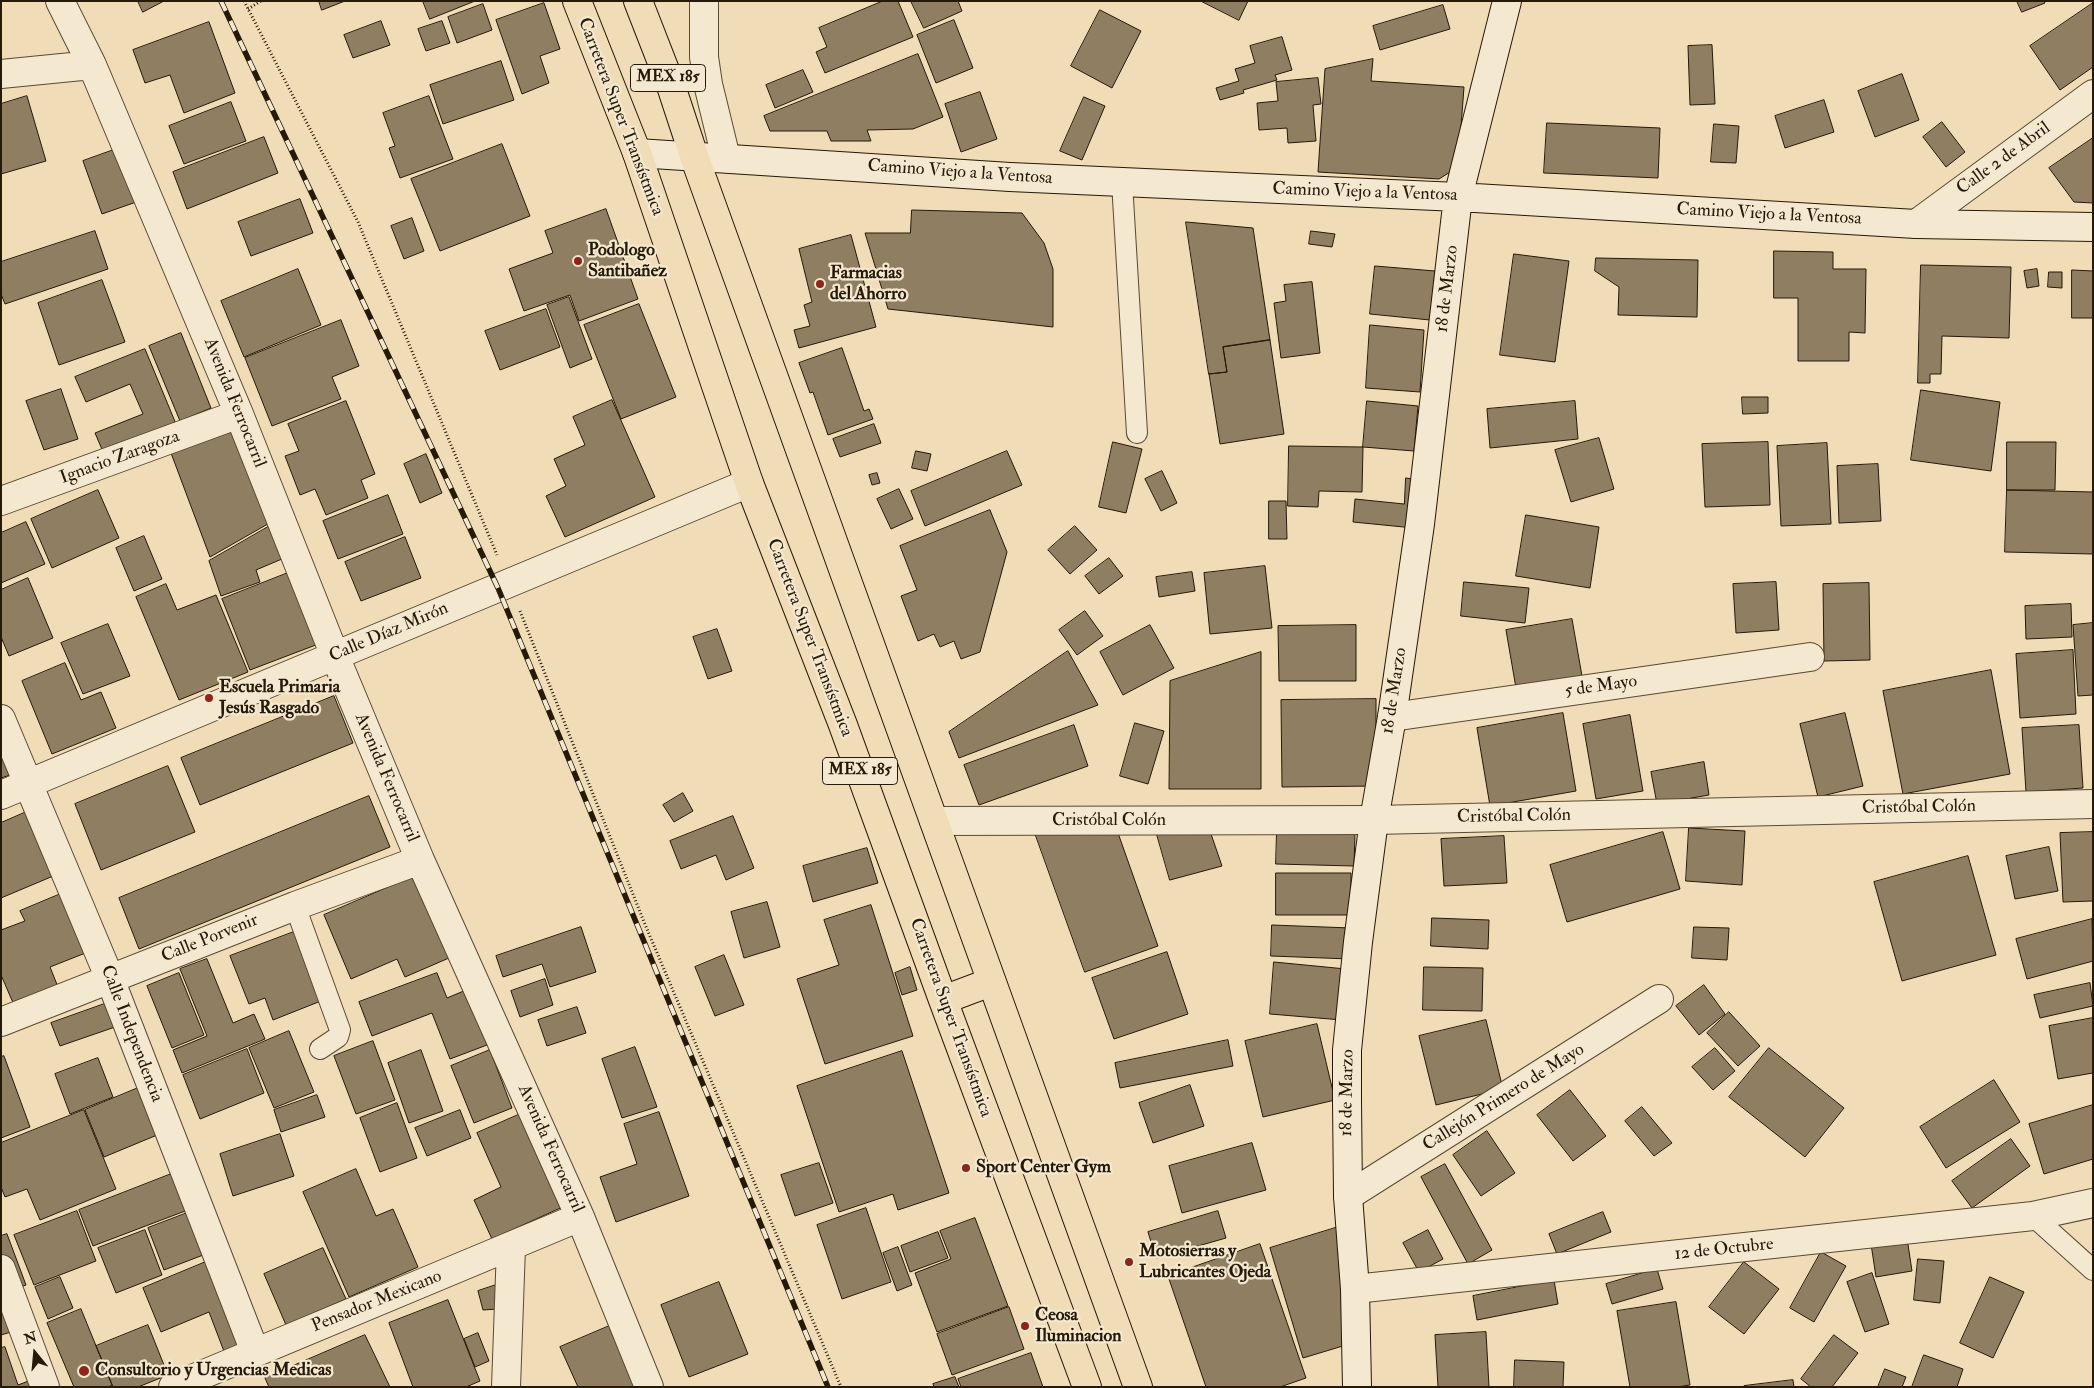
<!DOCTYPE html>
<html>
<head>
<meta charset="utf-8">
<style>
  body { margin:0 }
  #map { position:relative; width:2094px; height:1388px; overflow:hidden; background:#f0dcb6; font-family:"IM FELL Double Pica",serif }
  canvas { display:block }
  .frame { position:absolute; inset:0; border:2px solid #251907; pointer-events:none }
  .north { position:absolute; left:10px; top:1328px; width:50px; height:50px; -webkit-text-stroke:4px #f5e8d0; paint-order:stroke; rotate:343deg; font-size:14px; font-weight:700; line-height:20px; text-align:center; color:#251907 }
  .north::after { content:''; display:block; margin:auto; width:18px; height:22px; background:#251907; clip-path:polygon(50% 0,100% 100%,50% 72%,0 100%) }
</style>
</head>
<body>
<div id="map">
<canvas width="2094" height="1388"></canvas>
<div class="frame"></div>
<div class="north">N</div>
</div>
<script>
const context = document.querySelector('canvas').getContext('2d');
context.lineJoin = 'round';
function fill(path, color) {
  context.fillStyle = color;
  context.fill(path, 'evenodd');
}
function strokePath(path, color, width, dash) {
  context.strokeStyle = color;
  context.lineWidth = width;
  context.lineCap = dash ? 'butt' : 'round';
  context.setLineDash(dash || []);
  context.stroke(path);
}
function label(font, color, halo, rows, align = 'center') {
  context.font = font + ' "IM FELL Double Pica",serif';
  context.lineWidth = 4.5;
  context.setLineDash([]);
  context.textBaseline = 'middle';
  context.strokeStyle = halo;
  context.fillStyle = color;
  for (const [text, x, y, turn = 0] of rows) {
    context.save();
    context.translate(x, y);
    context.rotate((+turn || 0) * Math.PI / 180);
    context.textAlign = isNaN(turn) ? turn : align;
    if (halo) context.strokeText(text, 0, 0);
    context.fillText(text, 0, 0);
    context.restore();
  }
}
const building = new Path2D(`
  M138,1H164L143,12Z
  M319,1H345L322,10Z
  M423,1H475L430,19Z
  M883,1H898L913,37L825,73L816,52L827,47L819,28Z
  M911,1H958L962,11L924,28Z
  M1201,1H1248L1239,20Z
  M2017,1H2044L2045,3L2022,12Z
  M544,3L560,49L540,56L549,83L522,94L496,20Z
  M2093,3V67L2060,90L2030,46Z
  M483,4L492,30L457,43L448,17Z
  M1443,5L1450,29L1380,50L1373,26Z
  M1100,10L1141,31L1112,88L1071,66Z
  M954,20L973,68L936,83L917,35Z
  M381,21L390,45L353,58L344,35Z
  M442,21L450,43L426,51L418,29Z
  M209,22L235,93L184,113L170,75L145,83L133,50Z
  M1282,37L1292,70L1275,75L1277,80L1243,90L1244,93L1220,100L1216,88L1239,81L1235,69L1255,63L1250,46Z
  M1712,45L1715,104L1690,105L1688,46Z
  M918,54L943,117L913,129L867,130L871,141H831L827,131H770L764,116Z
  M1373,59L1371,81L1464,87L1458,167L1439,179L1318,172L1325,69Z
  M501,61L514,100L443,124L430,85Z
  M803,70L813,92L775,108L766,85Z
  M1902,74L1919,120L1875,137L1858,91Z
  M1318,78L1321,104L1313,105L1316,141L1288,143L1287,128L1259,130L1257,103L1278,101L1276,82Z
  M980,92L997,139L961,152L945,104Z
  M27,96L46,161L1,174V104Z
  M429,96L453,159L400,178L389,148L395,146L383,113Z
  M1084,97L1105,106L1082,160L1060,151Z
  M1824,100L1834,132L1785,148L1775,116Z
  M231,102L246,141L184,164L169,126Z
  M1942,122L1965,152L1946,167L1923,137Z
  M1547,123L1660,128L1658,178L1544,173Z
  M1714,124L1739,126L1736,163L1711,162Z
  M264,137L278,173L187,209L173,172Z
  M2093,138V203L2074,202L2049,168Z
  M502,144L530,216L440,251L411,179Z
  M122,147L142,200L102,214L83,161Z
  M300,199L313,233L251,256L238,222Z
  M606,209L638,299L579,321L570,295L524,311L509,269L553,253L545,231Z
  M912,210L1022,213L1044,243L1053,269V327L888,309L865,233H910Z
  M412,218L424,251L404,259L391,226Z
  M1186,222L1253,228L1270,340L1223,347L1227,372L1209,374Z
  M95,231L108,269L5,304L1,294V262Z
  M1311,231L1335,234L1332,247L1309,244Z
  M851,235L876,327L799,348L794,330L810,326L804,305L812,302L799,249Z
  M1774,251L1833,252V269H1866L1865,333L1849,332V361H1798V298H1774Z
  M1514,254L1569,261L1555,362L1500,355Z
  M1596,258L1698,260L1697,317L1618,315L1619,287L1595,271Z
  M1921,265L2011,267L2009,338L1942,336L1941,374H1930V383H1918Z
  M1375,266L1435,271L1430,320L1370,314Z
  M298,269L321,325L244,357L221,301Z
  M2037,269L2039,286L2027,288L2024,271Z
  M2072,270L2093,271V318H2072Z
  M2049,272H2062V288L2048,287Z
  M102,280L125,342L59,365L38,303Z
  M1312,282L1320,353L1281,358L1274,303L1286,301L1284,285Z
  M569,297L592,359L570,368L547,305Z
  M639,304L676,397L621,419L584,325Z
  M546,309L560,347L500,370L485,331Z
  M341,320L359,366L332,377L341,399L272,426L245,358Z
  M1370,325L1424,330L1420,392L1366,388Z
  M181,333L211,408L180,421L149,346Z
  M1270,340L1284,434L1220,444L1209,374L1227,372L1223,347Z
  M842,348L864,411L869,409L873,419L828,435L813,392L810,393L799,363Z
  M145,349L176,424L104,454L95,433L143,414L130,384L86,402L75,377Z
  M61,389L78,439L44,450L26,401Z
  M1921,390L2000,402L1991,471L1911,460Z
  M1742,397H1768V413L1743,414Z
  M612,400L655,497L565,537L546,496L566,486L554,459L585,445L573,417Z
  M346,401L375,474L361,480L368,498L326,515L315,489L300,495L285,456L299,451L288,424Z
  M1367,401L1418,406L1414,451L1363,447Z
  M1575,401L1578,439L1490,448L1487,409Z
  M233,423L273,521L210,557L171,453Z
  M874,424L881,443L840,457L833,439Z
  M1599,438L1614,489L1571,502L1555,450Z
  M1113,442L1142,449L1126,513L1099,507Z
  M1768,442L1770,505L1705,507L1702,444Z
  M2007,442H2056L2055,490H2007Z
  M1827,443L1831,524L1781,526L1777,446Z
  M1289,446L1363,447L1362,492L1319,491L1318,507L1288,506Z
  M916,451L931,454L927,471L912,468Z
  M1007,451L1022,485L925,526L911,491Z
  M426,454L442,493L420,503L404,464Z
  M1878,464L1881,521L1839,523L1837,466Z
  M1162,471L1177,503L1161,511L1145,479Z
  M877,473L880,483L872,485L869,475Z
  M1406,478L1419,480L1414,528L1353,522L1355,499L1404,504Z
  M899,489L913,519L891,529L877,499Z
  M98,490L119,538L52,568L31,519Z
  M2007,490L2093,492V554L2005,552Z
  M388,495L403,534L338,559L323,521Z
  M1269,501H1286L1287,539H1269Z
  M990,510L1007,552L980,652L961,659L954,641L940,647L934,634L918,641L901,596L917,590L900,546Z
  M1526,515L1599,527L1590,588L1516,576Z
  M26,522L45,564L1,583V533Z
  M275,523L289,556L256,570L260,582L221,596L209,561Z
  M1075,526L1097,550L1070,574L1048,550Z
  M144,536L162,579L134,591L116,548Z
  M405,537L421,578L361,601L345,562Z
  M1109,558L1123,576L1099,594L1085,576Z
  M1265,566L1272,628L1210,634L1204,573Z
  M293,571L321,643L250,670L222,599Z
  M1192,572L1195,591L1159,597L1156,577Z
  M28,578L53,638L9,656L1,637V590Z
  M1464,582L1529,588L1525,623L1461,616Z
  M1776,582L1779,630L1736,633L1733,584Z
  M1869,583L1870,660L1824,661L1823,584Z
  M166,584L177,610L216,595L248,672L179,700L136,597Z
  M2071,604L2072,637L2026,639L2025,606Z
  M1085,611L1103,636L1077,655L1059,630Z
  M1572,619L1582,676L1516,688L1506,630Z
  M2093,623V695L2078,696L2073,625Z
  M108,624L130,676L83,694L61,643Z
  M1150,625L1174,668L1123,695L1100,652Z
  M1356,625V681H1279L1278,626Z
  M717,629L732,671L708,679L693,637Z
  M2073,650L2076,714L2020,718L2016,654Z
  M1068,651L1098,705L959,758L949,732Z
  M1261,652V789H1169L1170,681Z
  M65,663L81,700L101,692L116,728L52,754L22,681Z
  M1991,670L2010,774L1903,794L1883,691Z
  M334,696L353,743L200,805L181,758Z
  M1376,699V786L1282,787L1281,700Z
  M1563,713L1576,791L1490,806L1477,728Z
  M1845,713L1863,786L1818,797L1800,724Z
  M1630,715L1643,791L1596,799L1583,724Z
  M1135,723L1164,731L1148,784L1120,776Z
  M1074,725L1088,766L979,805L964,765Z
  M2079,725L2083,788L2026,792L2022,728Z
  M1,744L13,774L1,778Z
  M1704,762L1709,795L1657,804L1651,772Z
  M168,766L195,832L101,870L75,804Z
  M683,793L693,811L674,822L663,805Z
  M369,796L390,847L139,949L119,898Z
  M31,810L58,874L1,898V823Z
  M733,816L754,868L726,880L716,855L681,869L670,841Z
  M1689,828L1745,831L1742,885L1686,881Z
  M1156,831H1210L1222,866L1170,880Z
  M1277,831L1355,833L1354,866L1276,864Z
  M1663,832L1680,889L1567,922L1550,865Z
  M2093,832V901L2063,902L2060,833Z
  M1035,833H1118L1158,946L1085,972Z
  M1504,836L1507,883L1444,886L1441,839Z
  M2049,847L2058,891L2015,899L2006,856Z
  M867,848L878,883L813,902L803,866Z
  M1968,856L1996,955L1902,981L1874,882Z
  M1276,873H1351V915H1276Z
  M415,876L449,958L405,977L397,959L351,979L324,915Z
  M63,893L88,952L50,967L58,987L14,1005L1,975V930L25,921L20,911Z
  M767,902L780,947L744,958L731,912Z
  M871,905L913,1036L825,1064L797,979L839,965L824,920Z
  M1432,918L1489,920L1488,949L1431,946Z
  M2092,919L2093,961L2027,979L2016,939Z
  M1272,925L1351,928L1350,959L1271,956Z
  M581,927L596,972L550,987L542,964L503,977L496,956Z
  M1694,927L1729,928L1727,960L1692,958Z
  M299,930L326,999L273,1020L265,998L249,1004L230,956Z
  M1167,952L1188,1014L1114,1039L1092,978Z
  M724,955L744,1005L715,1016L695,967Z
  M207,959L233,1023L254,1014L265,1039L182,1073L173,1050L207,1036L180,969Z
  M1274,962L1346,969L1342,1020L1270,1014Z
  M910,967L917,990L902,995L895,973Z
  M1424,967L1483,968L1482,1011L1423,1010Z
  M179,973L204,1035L172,1048L147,986Z
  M437,973L447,998L466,990L487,1045L450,1059L432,1013L372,1036L359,1002Z
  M545,979L553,1005L520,1017L511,991Z
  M2090,983L2093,1006L2040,1018L2034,995Z
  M1704,985L1725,1014L1699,1035L1676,1006Z
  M110,1002L118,1026L60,1046L51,1023Z
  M577,1007L586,1033L547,1046L538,1020Z
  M1729,1012L1760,1046L1738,1066L1707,1033Z
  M2093,1018V1073L2058,1079L2049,1026Z
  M1486,1020L1503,1089L1436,1105L1419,1036Z
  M1317,1024L1335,1100L1263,1117L1245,1041Z
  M289,1031L314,1092L274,1108L249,1048Z
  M1228,1040L1233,1066L1120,1088L1115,1063Z
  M373,1041L395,1100L356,1114L334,1056Z
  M635,1047L657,1107L622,1118L602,1059Z
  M1715,1048L1735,1071L1713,1090L1692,1067Z
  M1769,1048L1844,1108L1805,1157L1729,1097Z
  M247,1049L264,1093L200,1119L183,1075Z
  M421,1050L443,1111L409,1123L388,1063Z
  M490,1050L512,1108L474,1123L451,1066Z
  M902,1051L949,1193L898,1210L893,1194L839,1212L797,1086Z
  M4,1056L30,1127L1,1138V1057Z
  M98,1058L113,1097L70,1114L55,1074Z
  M1994,1080L2020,1122L1946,1168L1920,1127Z
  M1190,1085L1204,1126L1153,1143L1139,1103Z
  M143,1086L162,1133L104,1157L85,1110Z
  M1570,1090L1606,1136L1573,1161L1537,1115Z
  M317,1095L325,1117L281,1132L274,1110Z
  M397,1103L417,1158L380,1172L360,1118Z
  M2093,1105V1159L2044,1174L2029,1124Z
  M1642,1107L1672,1143L1654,1156L1625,1121Z
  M84,1110L116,1189L40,1220L27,1189L5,1197L1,1187V1143Z
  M460,1110L471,1138L427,1156L415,1128Z
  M525,1112L567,1205L492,1239L474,1200L501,1187L477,1133Z
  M659,1112L689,1196L616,1222L600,1177L637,1164L624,1124Z
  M1487,1131L1515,1173L1481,1196L1453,1155Z
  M280,1134L294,1176L233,1196L220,1154Z
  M2011,1139L2030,1166L1972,1208L1952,1181Z
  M1252,1143L1266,1190L1182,1213L1169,1166Z
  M819,1163L833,1203L795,1216L781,1175Z
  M1445,1164L1492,1250L1468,1264L1421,1177Z
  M356,1169L376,1216L393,1209L418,1267L349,1297L303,1192Z
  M179,1171L193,1208L93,1246L79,1210Z
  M866,1208L891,1282L842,1299L817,1225Z
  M195,1210L211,1252L164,1270L148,1228Z
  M77,1211L96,1261L34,1285L14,1235Z
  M1218,1211L1226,1238L1156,1258L1148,1232Z
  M1603,1212L1611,1232L1557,1254L1549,1234Z
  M975,1218L1008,1306L937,1332L915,1273L951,1259L940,1231Z
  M1345,1225L1356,1342L1303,1358L1270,1248Z
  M145,1230L162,1275L116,1293L98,1248Z
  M1428,1230L1443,1259L1419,1272L1403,1243Z
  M938,1232L948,1258L910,1272L901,1246Z
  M7,1234L26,1285L12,1290L1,1261V1236Z
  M1907,1238L1912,1271L1876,1277L1871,1244Z
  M1260,1244L1306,1378L1280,1387H1206L1168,1276Z
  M898,1247L912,1285L897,1291L883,1253Z
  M323,1248L346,1299L286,1325L264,1274Z
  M1821,1252L1846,1266L1814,1322L1790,1308Z
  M213,1259L248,1344L225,1354L209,1312L161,1332L143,1288Z
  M1918,1259L1944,1261L1940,1303L1914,1300Z
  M1744,1262L1779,1289L1744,1334L1709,1307Z
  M1657,1269L1663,1289L1612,1304L1606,1284Z
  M1872,1273L1889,1324L1865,1332L1847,1282Z
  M60,1277L73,1308L48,1319L35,1287Z
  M1990,1277L2024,1292L1993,1358L1960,1343Z
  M1554,1280L1558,1304L1477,1320L1473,1296Z
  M719,1282L748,1354L689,1377L661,1305Z
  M499,1284L498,1309L483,1310L478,1291Z
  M448,1300L480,1381L466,1387H413L389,1323Z
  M1676,1302L1690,1385L1677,1387H1630L1617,1311Z
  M1,1303L11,1332L1,1335Z
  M1009,1307L1024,1349L952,1375L937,1334Z
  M81,1309L112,1385L108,1387H74L47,1323Z
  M614,1324L641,1387H578L560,1347Z
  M148,1325L168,1375L138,1387H113L96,1346Z
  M1486,1332L1489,1387H1438L1435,1335Z
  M478,1333L489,1361L475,1367L464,1339Z
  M365,1335L390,1387H269L265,1378Z
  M1834,1335L1858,1353L1832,1387H1811L1801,1379Z
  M5,1347L18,1385L39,1377L43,1387H1V1348Z
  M1031,1353L1043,1387H961L958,1379Z
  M1924,1355L1963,1369L1957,1387H1912Z
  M1515,1360L1564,1362L1563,1387H1514Z
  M1885,1369L1906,1377L1902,1387H1878Z
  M955,1377L959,1387H934L933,1384Z
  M1793,1380L1794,1387H1744V1386Z`);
const path = new Path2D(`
  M244,1L358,222L497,555
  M248,9L261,1
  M520,611L644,922L841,1387`);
const lane = new Path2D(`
  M1122,182L1137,433
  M295,906L340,1030L338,1037L320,1049
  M2033,1216L2093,1270`);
const street = new Path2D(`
  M60,1L92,65L239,414L335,656L420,860L580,1217L649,1387
  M704,1V57L708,84L726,158
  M1,74L92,65
  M1916,224L2093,94
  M1,501L239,414
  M1392,717L1810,657
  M1,719L110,979L255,1352
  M1,795L749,483
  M934,821L1374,820L2093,804
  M1,1022L295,906L420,860
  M1348,1196L1659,999
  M1,1269L45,1387
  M1355,1289L2033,1216L2093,1203
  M173,1387L580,1217
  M506,1387L511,1247`);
const secondary = new Path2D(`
  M637,153L1010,177L1458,197L1916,224L2093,227
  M1357,1387L1355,1289L1348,1196L1347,1102V1050L1358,942L1374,820L1392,717L1420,524L1458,197L1507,1`);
const primary = new Path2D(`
  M577,1L637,153L749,483L843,725L943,1000L1087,1387
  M638,1L670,83L694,156L1138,1387
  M943,1000L991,982`);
const rail = new Path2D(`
  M221,1L498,588L828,1387`);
const markers = [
  [578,261,5,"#8f2418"],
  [820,284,5,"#8f2418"],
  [209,698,5,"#8f2418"],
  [966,1168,5,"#8f2418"],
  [1129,1262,5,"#8f2418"],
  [1025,1326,5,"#8f2418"],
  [84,1371,6,"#8f2418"]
];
const shields = [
  [668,78,75],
  [860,771,75]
];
const shieldNames = [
  ["MEX 185",668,78],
  ["MEX 185",860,771]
];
const streetNames = [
  ["Carretera Super Transístmica",620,117,69],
  ["Calle 2 de Abril",2004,159,-36],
  ["Camino Viejo a la Ventosa",960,173,4],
  ["Camino Viejo a la Ventosa",1365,193,2],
  ["Camino Viejo a la Ventosa",1769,215,3],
  ["18 de Marzo",1448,289,-83],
  ["Avenida Ferrocarril",234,403,68],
  ["Ignacio Zaragoza",120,458,-20],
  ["Calle Díaz Mirón",389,633,-23],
  ["Carretera Super Transístmica",809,638,69],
  ["5 de Mayo",1601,687,-8],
  ["18 de Marzo",1395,691,-81],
  ["Avenida Ferrocarril",386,778,67],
  ["Cristóbal Colón",1919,808,-1],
  ["Cristóbal Colón",1514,817,-1],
  ["Cristóbal Colón",1109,821],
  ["Calle Porvenir",210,939,-22],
  ["Carretera Super Transístmica",950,1018,70],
  ["Calle Independencia",131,1034,69],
  ["18 de Marzo",1348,1093,-89],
  ["Callejón Primero de Mayo",1504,1098,-32],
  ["Avenida Ferrocarril",550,1149,66],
  ["12 de Octubre",1724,1250,-6],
  ["Pensador Mexicano",377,1302,-22]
];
const poiNames = [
  ["Podologo",588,251],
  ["Santibañez",588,272],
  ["Farmacias",830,274],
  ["del Ahorro",830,295],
  ["Escuela Primaria",219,688],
  ["Jesús Rasgado",219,709],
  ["Sport Center Gym",976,1168],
  ["Motosierras y",1139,1252],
  ["Lubricantes Ojeda",1139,1273],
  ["Ceosa",1035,1316],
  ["Iluminacion",1035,1337],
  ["Consultorio y Urgencias Medicas",95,1371]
];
fill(building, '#8f7e62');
strokePath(building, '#251907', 1);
strokePath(lane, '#584a33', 22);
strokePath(street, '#584a33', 30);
strokePath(secondary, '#251907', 30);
strokePath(primary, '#251907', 30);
strokePath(path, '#251907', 3, [1, 2.5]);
strokePath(lane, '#f5e8d0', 20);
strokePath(street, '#f5e8d0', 28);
strokePath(secondary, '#f5e8d0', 28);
strokePath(primary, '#f0dcb6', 28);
strokePath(rail, '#251907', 5.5);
strokePath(rail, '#f5e8d0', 4, [11]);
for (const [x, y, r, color] of markers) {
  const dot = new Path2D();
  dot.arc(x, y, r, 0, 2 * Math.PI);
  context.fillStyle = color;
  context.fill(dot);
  strokePath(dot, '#f5e8d0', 2);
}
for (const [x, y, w] of shields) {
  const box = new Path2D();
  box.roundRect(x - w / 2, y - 13.5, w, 27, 4);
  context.fillStyle = '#f5e8d0';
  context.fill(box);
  strokePath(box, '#251907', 1);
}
label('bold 16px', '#251907', null, shieldNames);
label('18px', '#251907', '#f5e8d0', streetNames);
label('bold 18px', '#251907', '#f5e8d0', poiNames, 'left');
</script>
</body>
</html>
